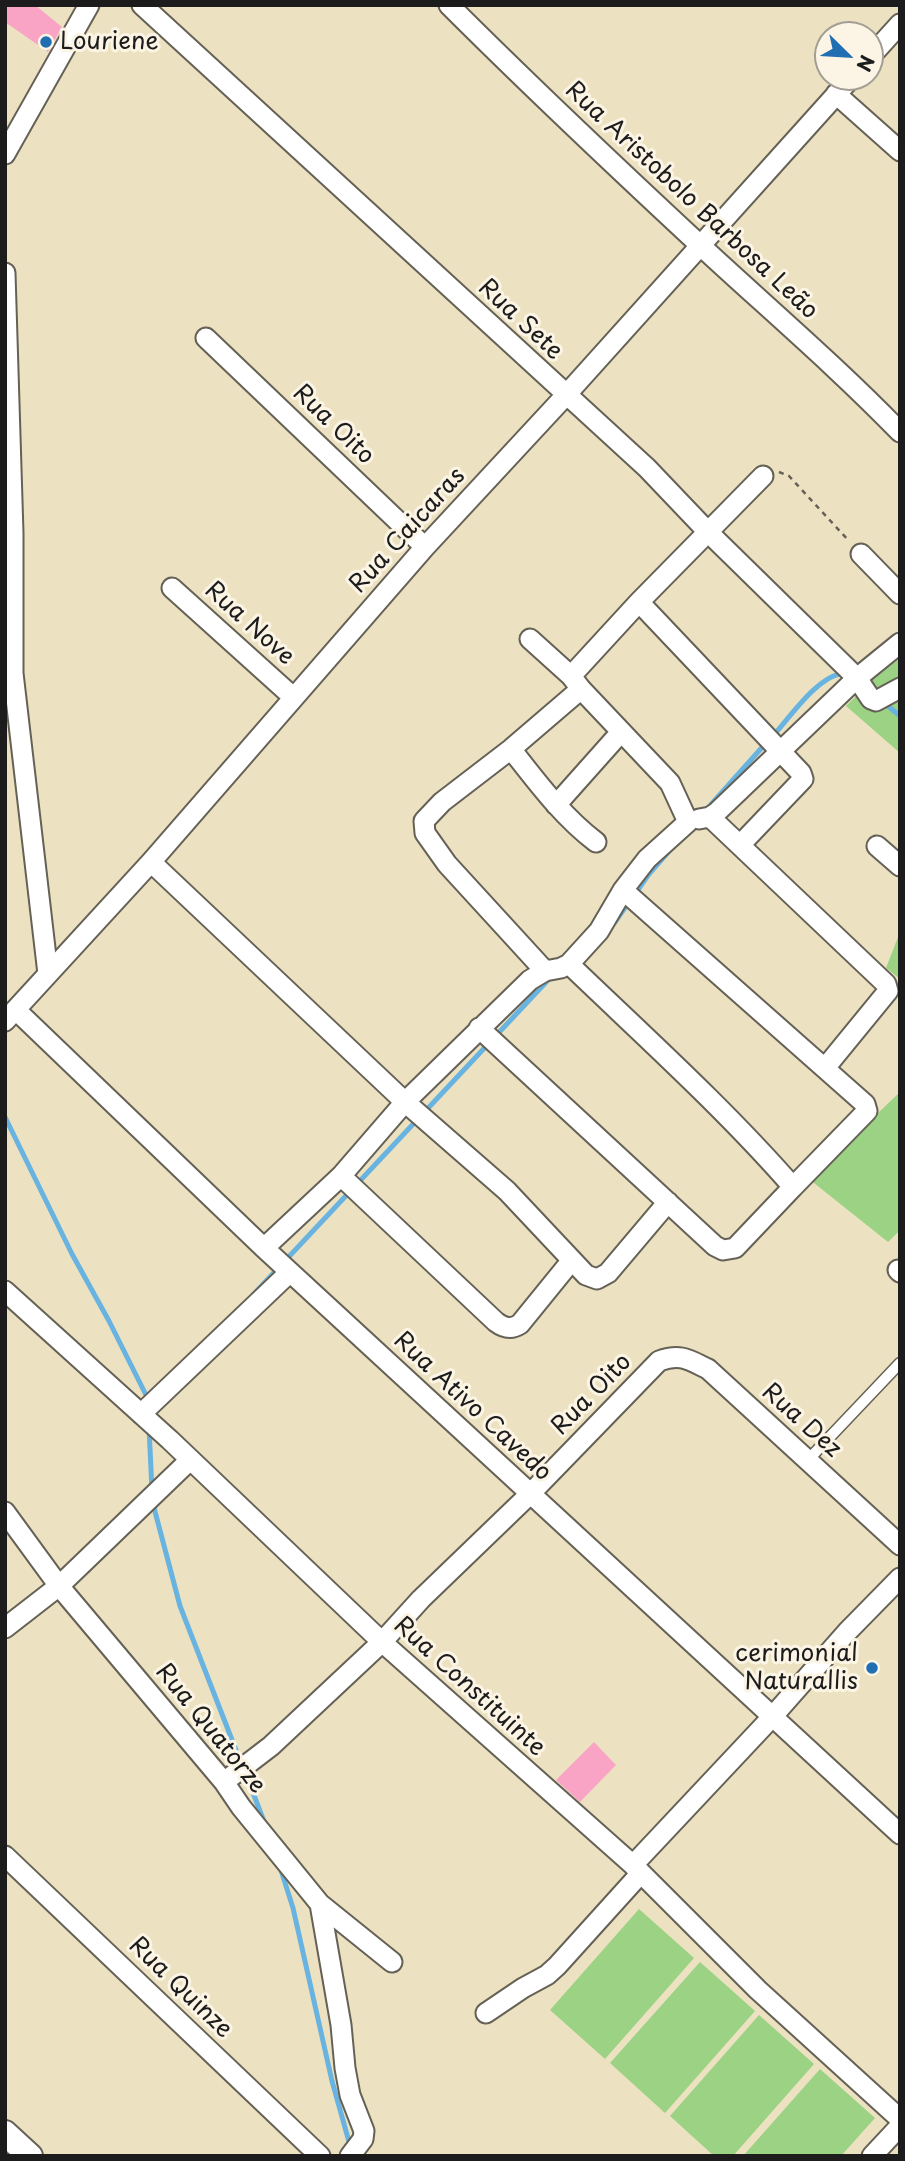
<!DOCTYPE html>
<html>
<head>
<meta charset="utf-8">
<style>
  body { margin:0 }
  #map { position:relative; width:905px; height:2161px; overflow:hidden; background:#ece2c1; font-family:"Playpen Sans",sans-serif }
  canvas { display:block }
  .frame { position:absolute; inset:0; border:7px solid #1c1c1c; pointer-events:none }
  .north { position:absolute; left:814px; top:21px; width:70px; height:70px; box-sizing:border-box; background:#fcf5e5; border:2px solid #a29e95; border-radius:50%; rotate:114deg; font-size:19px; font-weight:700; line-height:28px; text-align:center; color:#1c1c1c }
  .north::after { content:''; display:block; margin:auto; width:24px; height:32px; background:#1f6fb2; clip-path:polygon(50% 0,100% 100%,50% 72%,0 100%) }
</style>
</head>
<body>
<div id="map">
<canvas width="905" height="2161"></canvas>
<div class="frame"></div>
<div class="north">N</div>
</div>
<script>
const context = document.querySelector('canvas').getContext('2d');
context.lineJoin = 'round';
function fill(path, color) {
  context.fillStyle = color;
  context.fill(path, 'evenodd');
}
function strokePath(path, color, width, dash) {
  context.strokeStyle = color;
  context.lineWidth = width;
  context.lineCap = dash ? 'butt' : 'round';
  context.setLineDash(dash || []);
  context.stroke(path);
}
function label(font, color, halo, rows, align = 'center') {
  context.font = font + ' "Playpen Sans",sans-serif';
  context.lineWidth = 6;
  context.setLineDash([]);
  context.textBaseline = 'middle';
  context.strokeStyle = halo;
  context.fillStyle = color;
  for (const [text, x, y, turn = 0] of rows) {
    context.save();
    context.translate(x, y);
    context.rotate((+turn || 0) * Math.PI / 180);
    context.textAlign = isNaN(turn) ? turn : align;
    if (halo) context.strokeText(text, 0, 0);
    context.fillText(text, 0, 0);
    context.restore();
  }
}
const green = new Path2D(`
  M900,653V753L846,706Z
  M900,932V979L886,968Z
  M900,1092V1230L888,1242L809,1179Z
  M639,1909L694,1958L605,2059L550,2010Z
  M700,1962L755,2011L665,2113L610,2063Z
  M759,2015L814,2064L733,2156H714L670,2116Z
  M820,2069L875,2118L841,2156H743Z`);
const stream = new Path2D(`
  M883,702L900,716
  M773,736C791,716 818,675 845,673
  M707,809L766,743
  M635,894L649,874L670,850
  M615,922L629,902
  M5,1117L72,1254L109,1321L149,1401
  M253,1295L550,978
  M149,1427L152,1491
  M153,1504L180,1606L241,1763
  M245,1772L265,1824
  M280,1867L293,1908L332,2081L351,2149`);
const building = new Path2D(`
  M5,5H35L62,27L48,52L5,22Z
  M594,1742L616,1765L580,1802L556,1780Z`);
const path = new Path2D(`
  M779,472L789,476L849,541`);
const service = new Path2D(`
  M808,1460L900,1363`);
const minor = new Path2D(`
  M142,5L647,468L708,532L857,678L871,699L876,701L900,688
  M449,5C532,88 617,168 702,247C769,309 837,367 900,432
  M870,57L900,24
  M836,94L900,151
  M5,154L89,5
  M5,273L13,533V673L48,974
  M206,338L425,547
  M861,554L900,594
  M172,588L293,697
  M639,602L801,773L803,779L740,845
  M571,676L639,602L763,476
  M511,749C537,782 562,816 596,842
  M556,805L621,732
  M710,817L886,984L888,991L825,1068
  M699,819L710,817L716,813L857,678L900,643
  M877,846L900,866
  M151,862L405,1102L507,1191L586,1275L597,1279L608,1273L668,1202
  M623,890L865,1104L867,1111L793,1187
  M545,971L447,864L425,833L424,821L442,802L511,749L581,689
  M17,1011L264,1248L900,1834
  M5,1021L151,862L425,547L566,395L852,77
  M479,1028L715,1246L723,1250L735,1248L793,1187C724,1108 645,1037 569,964
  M341,1176L496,1322C504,1328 511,1330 520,1324L572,1260
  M264,1248L341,1176L405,1102L530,980L545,971L561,968L569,964L599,931L623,890L647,859L688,822L670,783L581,689L571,676L530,639
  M898,1270L900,1272
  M5,1291L170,1440L382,1642L633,1865L758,1990L900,2119
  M141,1414L290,1272
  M5,1512L59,1586L224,1782L241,1807L320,1904L392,1962
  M5,1628L59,1586L190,1460
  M224,1782L271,1746L382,1642L421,1599L530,1494L659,1361C681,1353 689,1360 708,1369L900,1545
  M5,1856L320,2156
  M633,1865L773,1716L847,1632L900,1578
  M320,1904L341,2025L345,2068L350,2095L364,2131L363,2139L350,2156
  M486,2013L523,1988L547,1975L557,1966L641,1873
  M872,2156L900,2126`);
const tertiary = new Path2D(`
  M5,2133L30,2156`);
const markers = [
  [46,42,7,"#1f6fb2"],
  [872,1668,7,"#1f6fb2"]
];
const poiNames = [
  ["Louriene",60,42],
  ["cerimonial",858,1654,"right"],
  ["Naturallis",858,1682,"right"]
];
const streetNames = [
  ["Rua Aristobolo Barbosa Leão",691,201,43],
  ["Rua Sete",520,320,43],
  ["Rua Oito",333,425,44],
  ["Rua Caicaras",408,531,-48],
  ["Rua Nove",249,624,42],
  ["Rua Oito",592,1395,-46],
  ["Rua Ativo Cavedo",472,1407,43],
  ["Rua Dez",801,1421,42],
  ["Rua Constituinte",469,1687,42],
  ["Rua Quatorze",210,1729,51],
  ["Rua Quinze",180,1988,44]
];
fill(green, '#9bd284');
strokePath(stream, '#69b3e1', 5);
fill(building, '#faa4c5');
strokePath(service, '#656156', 13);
strokePath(minor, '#656156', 23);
strokePath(tertiary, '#656156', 28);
strokePath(path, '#656156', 2.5, [5, 5]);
strokePath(service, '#fff', 10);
strokePath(minor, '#fff', 19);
strokePath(tertiary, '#fff', 24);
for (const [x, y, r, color] of markers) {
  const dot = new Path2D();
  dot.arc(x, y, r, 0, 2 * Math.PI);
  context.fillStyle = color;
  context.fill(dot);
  strokePath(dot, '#fcf5e5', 2.5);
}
label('24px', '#1c1c1c', '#fcf5e5', poiNames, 'left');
label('24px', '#1c1c1c', '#fcf5e5', streetNames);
</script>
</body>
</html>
